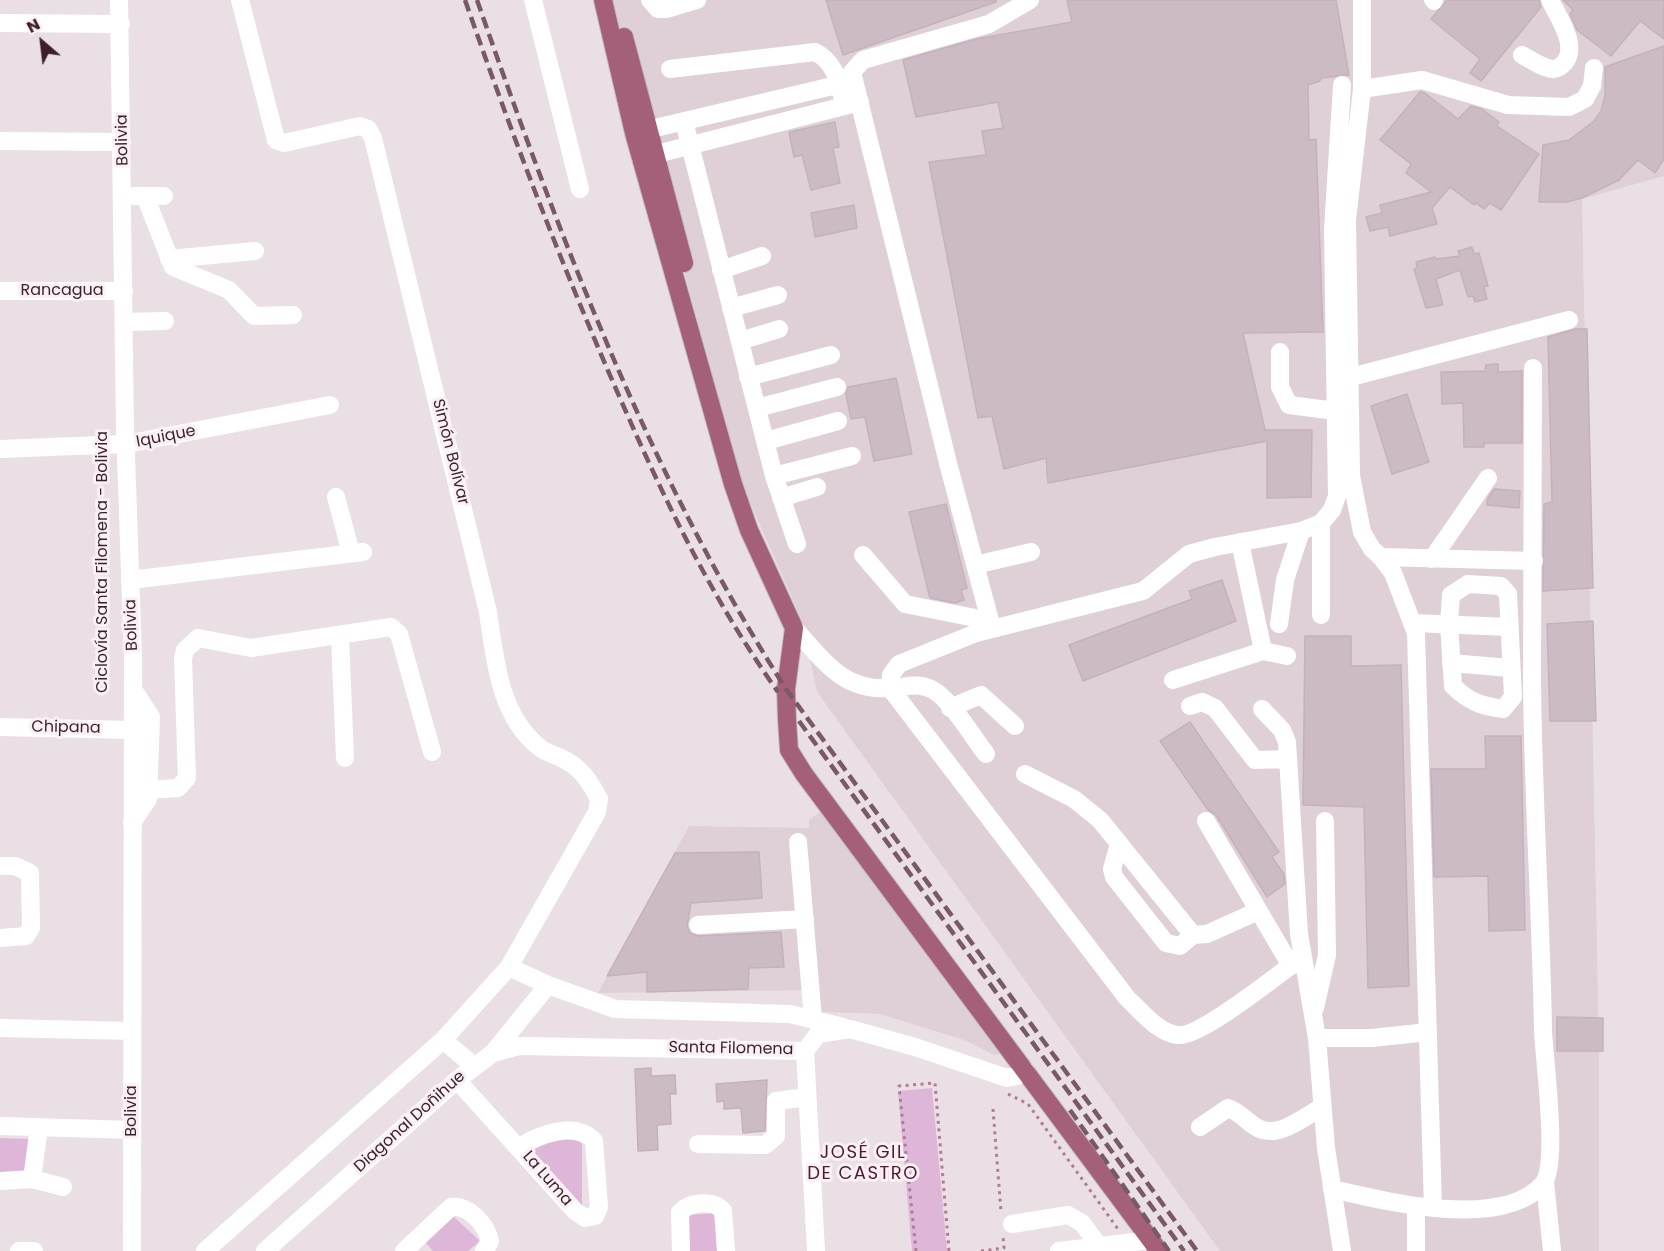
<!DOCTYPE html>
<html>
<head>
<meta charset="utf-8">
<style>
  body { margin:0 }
  #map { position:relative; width:1664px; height:1251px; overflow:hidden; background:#ebdfe6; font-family:Poppins,sans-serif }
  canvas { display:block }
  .north { position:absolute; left:12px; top:12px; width:60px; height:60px; -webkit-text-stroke:4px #f8f0f4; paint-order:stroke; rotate:332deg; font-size:16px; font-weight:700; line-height:24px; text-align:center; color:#3c1f2a }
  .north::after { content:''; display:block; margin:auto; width:21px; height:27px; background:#3c1f2a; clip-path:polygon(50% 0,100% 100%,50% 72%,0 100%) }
</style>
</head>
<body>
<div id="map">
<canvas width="1664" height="1251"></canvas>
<div class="north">N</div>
</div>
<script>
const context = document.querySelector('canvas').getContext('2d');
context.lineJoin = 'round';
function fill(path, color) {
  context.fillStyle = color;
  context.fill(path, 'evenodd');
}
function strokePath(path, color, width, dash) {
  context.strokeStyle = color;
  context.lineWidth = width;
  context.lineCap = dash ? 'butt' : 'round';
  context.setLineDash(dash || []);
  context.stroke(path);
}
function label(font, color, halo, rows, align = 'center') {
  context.font = font + ' Poppins,sans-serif';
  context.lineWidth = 6;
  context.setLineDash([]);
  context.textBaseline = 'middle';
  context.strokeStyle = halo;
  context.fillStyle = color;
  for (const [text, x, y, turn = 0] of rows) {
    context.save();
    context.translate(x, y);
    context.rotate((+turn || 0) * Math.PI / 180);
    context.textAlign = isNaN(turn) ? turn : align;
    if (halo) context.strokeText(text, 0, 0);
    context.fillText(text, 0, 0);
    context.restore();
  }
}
const built = new Path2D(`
  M611,0H1664V176L1582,199L1599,1046V1251H1220L817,692L801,618L741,482Z
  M824,809L1001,1050L999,1054L994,1055L967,1041L880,1014L821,1012L815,990L598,993L689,826L809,828V820Z`);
const green = new Path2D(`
  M932,1088L947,1251H912L898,1091Z
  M563,1135L582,1142V1210L530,1150Z
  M0,1138L30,1139L29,1173L0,1177Z
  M720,1213L721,1251H685L684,1215Z
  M453,1216L480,1241L468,1251H433L425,1242Z`);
const building = new Path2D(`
  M826,0H996V2L843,55Z
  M1067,0H1336L1349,75L1321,78L1320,81L1308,85L1309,140L1316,139L1323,332L1243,333L1265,430H1312L1311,497L1267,498V441L1048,483L1046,458L1004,469L992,416L978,418L929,162L986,155L982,131L1003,128L998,102L916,117L903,60L976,39L1072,22Z
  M1447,0H1539L1541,7L1481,81L1470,73L1480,59L1431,19Z
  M1563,0H1664V39L1640,21L1611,56L1577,30L1570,14L1573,10Z
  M1664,46V159L1655,173L1638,160L1619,180L1582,198L1567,202H1539L1543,145L1569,140L1594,121L1601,111L1605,96V67Z
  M1420,92L1425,93L1458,119L1471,106L1482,109L1499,122L1497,126L1539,154L1501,210L1490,203L1484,209L1476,203L1474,205L1450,187L1432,208L1437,224L1390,236L1388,227L1370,231L1366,217L1382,213L1380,205L1431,192L1406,173L1411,164L1380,140Z
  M835,122L839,147L833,148L840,183L811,190L802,155L794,157L789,132Z
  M854,205L857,228L815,237L811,213Z
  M1472,247L1474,254L1479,253L1488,286L1484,287L1487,299L1475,302L1473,296L1468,297L1460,270L1436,279L1443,305L1426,308L1414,269L1417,268L1416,262L1435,257L1436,259L1460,256L1458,251Z
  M1575,329H1587L1593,588L1543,591L1544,504L1552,502L1548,337Z
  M1498,364V372L1522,371V443H1484V447H1464L1463,403L1442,404L1441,372L1485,371L1486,365Z
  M896,378L912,454L874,461L865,417L851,419L846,394L848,387Z
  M1407,394L1429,462L1392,474L1371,406Z
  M1494,489L1520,491L1519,508L1487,505L1488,498Z
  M946,504L967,588L961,590L964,600L955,603L930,598L909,512Z
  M1222,580L1236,621L1083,681L1069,645L1192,599L1189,591Z
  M1593,621L1596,721H1550L1547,624Z
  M1305,636H1351V666L1401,665L1409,986L1368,988L1364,807L1303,805Z
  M1190,722L1279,852L1272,857L1284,874L1285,884L1267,897L1216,815L1208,810L1160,741Z
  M1485,736H1521L1525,930L1489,931L1488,876L1434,877L1431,769H1486Z
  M759,852L762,898L691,903L687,926L690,933L698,936L781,932L784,967L749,968L748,989L647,992V972L607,976L675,853Z
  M1557,1017L1603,1018V1051H1557Z
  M651,1068V1076L675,1075L676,1094H670L671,1124L657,1125L658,1150L638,1151L635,1069Z
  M767,1080L765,1131L743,1133L741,1108L724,1109V1101L717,1102L716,1084Z`);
const path = new Path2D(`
  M1008,1094L1028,1104L1118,1229
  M993,1109L1001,1212
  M916,1251L899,1086L935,1083L949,1251
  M981,1251L1004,1248L1003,1237`);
const minor = new Path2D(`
  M119,0L125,427L133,657L132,1251
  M533,0L580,189
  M650,0L658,9H667L697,0
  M1362,0V89L1347,220L1351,476L1362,532L1372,549L1381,557L1534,561
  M1433,0L1434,1
  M0,23L121,24
  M1522,55C1530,59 1539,66 1548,68C1552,70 1557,69 1561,66C1582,50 1558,17 1550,0
  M670,69L815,52C833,61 838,78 842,96
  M1362,89L1422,80L1508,105L1569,107L1585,99L1592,86L1594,68
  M684,121L774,476L797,544
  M634,133L854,81
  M0,141L122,142
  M641,158L860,102
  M134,196H164
  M145,196L173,267L229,290L254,316L293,315
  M169,259L255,251
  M721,270L762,256
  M0,291H124
  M731,308L778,295
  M124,322L165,321
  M740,341L779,329
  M1280,352V387L1289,405L1336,411
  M748,377L831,355
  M1351,377L1569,320
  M757,408L837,387
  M766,441L838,421
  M0,449L126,444L330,405
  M774,476L852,456
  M336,497L351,553
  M781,498L817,487
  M1321,523V615
  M1240,542L1263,651
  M863,555L905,604L990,621
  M1381,557L1393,573L1416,633L1433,1208
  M1432,559L1488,478
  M975,565L1031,552
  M130,580L363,552
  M1468,584L1501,586L1508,594L1513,697L1503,709C1482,706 1469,702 1453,686L1449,624L1451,595Z
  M1414,623L1508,627
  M1279,624L1285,580L1301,531
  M794,628C824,661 843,692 892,688C906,687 919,682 933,690C951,700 972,736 986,754
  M992,628L949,467L852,72L863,60L989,24L1030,0
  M340,637L345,758
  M1451,663L1510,668
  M1173,680L1263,651L1287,656
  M1190,706L1202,702L1215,708L1255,760L1288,759
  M950,708L981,695L1015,726
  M1262,709L1282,730L1287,742L1299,934L1317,1038L1326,1148L1342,1251
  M0,727L132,730
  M1025,774L1074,799L1100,820L1193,935L1207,934L1258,911
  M149,790L178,788L187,778L183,659L185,650L198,638L251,648L391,627L399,634L432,752
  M1206,821L1291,966
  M132,823L148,799L151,717L133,689
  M798,842L813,1019
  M1119,844L1112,869L1114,877L1166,943L1180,946L1193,935
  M0,866H15L30,873L31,928L26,936L0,938
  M698,925L805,919
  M1301,958C1280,973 1200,1038 1178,1035C1158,1033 1141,1011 1127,998L890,688L891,675L899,664L976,633L1143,591L1189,554L1215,547L1301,531L1321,523L1332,510L1337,496L1333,230L1342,85
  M509,967L548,985L615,1009L790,1014L843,1027
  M1315,1008L1327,955L1325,821
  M0,1028L132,1031
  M1317,1038H1372L1428,1032
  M443,1040L474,1066
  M805,1051L816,1251
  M493,1053L519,1046L805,1051L818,1034L850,1029L915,1047L1007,1078L1017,1076L1025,1070
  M457,1080L575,1211L585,1218L595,1216L599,1207L594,1141C575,1120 539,1135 519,1147
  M0,1126L132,1130
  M1200,1127L1228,1108C1241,1112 1248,1124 1260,1129C1279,1138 1306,1116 1322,1107
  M698,1144L765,1145L776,1136V1101L807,1097
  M32,1179L39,1127
  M0,1181L32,1179L63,1187
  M1545,1182L1552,1251
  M1332,1189C1385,1201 1501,1231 1543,1184C1559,1165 1544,1059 1543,1030C1541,913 1533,797 1532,681C1532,577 1533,472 1533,368
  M1416,1207V1251
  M1012,1224L1068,1215L1082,1223L1099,1246
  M19,1251H34
  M205,1251L443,1040L509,967L597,812L599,799C589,780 580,766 559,757C553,754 544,752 539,747C499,715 495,659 488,612L373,138L368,129L360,126L284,143L276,140L240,0
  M265,1251L457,1080L493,1053L548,985
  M404,1251L451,1207C469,1205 486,1224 490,1241L484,1251
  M681,1251L680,1212C690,1202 714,1199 723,1211L726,1251
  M1059,1251L1150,1240`);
const major = new Path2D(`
  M603,0L634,133L733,484L749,530L794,628L786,689L787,720L789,750L804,774L1159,1251
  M624,37L684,263`);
const rail = new Path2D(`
  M465,0C511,132 560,261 616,389C663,497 710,596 778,692
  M477,0C560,238 650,477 786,689L1197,1251
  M799,721L1184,1251
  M1070,1110L1169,1251`);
const streetNames = [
  ["Bolivia",123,140,-91],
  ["Rancagua",62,291],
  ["Iquique",166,437,-11],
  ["Simón Bolívar",450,452,76],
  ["Ciclovía Santa Filomena - Bolivia",103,562,-90],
  ["Bolivia",132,625,-92],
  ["Chipana",66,728,1],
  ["Santa Filomena",731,1049,1],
  ["Bolivia",132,1111,-90],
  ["Diagonal Doñihue",410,1122,-42],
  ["La Luma",547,1179,49]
];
const neighbourhoodNames = [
  ["JOSÉ GIL",863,1153],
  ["DE CASTRO",863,1174]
];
fill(built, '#dfd0d8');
fill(green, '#deb6d7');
fill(building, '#ccbbc4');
strokePath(building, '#c5b1bb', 1.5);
strokePath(major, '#c4bcbf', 20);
strokePath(path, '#b17d92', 3, [3, 4.5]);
strokePath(minor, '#fff', 18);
strokePath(major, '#a46078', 18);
strokePath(rail, '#785964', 4.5, [12, 6]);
label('16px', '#3c1f2a', '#f8f0f4', streetNames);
context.letterSpacing = '1.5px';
label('18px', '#501a2c', '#f8f0f4', neighbourhoodNames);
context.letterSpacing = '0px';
</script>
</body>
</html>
